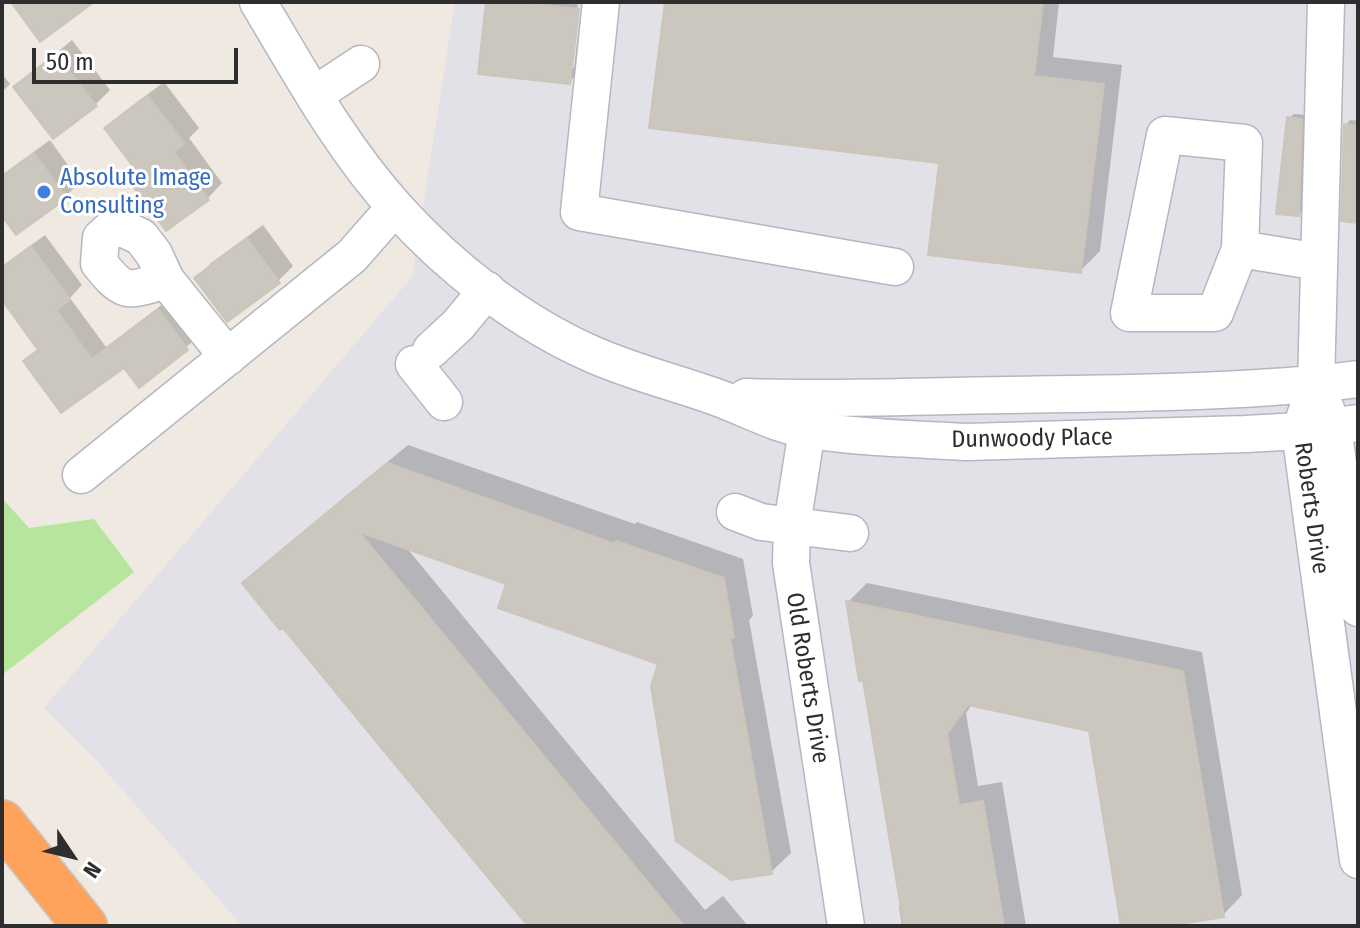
<!DOCTYPE html>
<html>
<head>
<meta charset="utf-8">
<style>
  body { margin:0 }
  #map { position:relative; width:1360px; height:928px; overflow:hidden; background:#efe9e1; font-family:"Fira Sans Condensed",sans-serif }
  canvas { display:block }
  .frame { position:absolute; inset:0; border:4px solid #2e2e2e; pointer-events:none }
  .north { position:absolute; left:32px; top:816px; width:80px; height:80px; -webkit-text-stroke:6px #fff; paint-order:stroke; rotate:125deg; font-size:22px; font-weight:700; line-height:32px; text-align:center; color:#2e2e2e }
  .north::after { content:''; display:block; margin:auto; width:28px; height:36px; background:#2e2e2e; clip-path:polygon(50% 0,100% 100%,50% 72%,0 100%) }
  .scale { position:absolute; left:32px; top:48px; width:206px; height:36px; box-sizing:border-box; border:4px solid #2e2e2e; border-top:0; padding-left:10px; font-size:24px; line-height:28px; white-space:nowrap; color:#2e2e2e; -webkit-text-stroke:6px #fff; paint-order:stroke }
</style>
</head>
<body>
<div id="map">
<canvas width="1360" height="928"></canvas>
<div class="frame"></div>
<div class="north">N</div>
<div class="scale">50 m</div>
</div>
<script>
const context = document.querySelector('canvas').getContext('2d');
context.lineJoin = 'round';
function fill(path, color) {
  context.fillStyle = color;
  context.fill(path, 'evenodd');
}
function strokePath(path, color, width, dash) {
  context.strokeStyle = color;
  context.lineWidth = width;
  context.lineCap = dash ? 'butt' : 'round';
  context.setLineDash(dash || []);
  context.stroke(path);
}
function label(font, color, halo, rows, align = 'center') {
  context.font = font + ' "Fira Sans Condensed",sans-serif';
  context.lineWidth = 6;
  context.setLineDash([]);
  context.textBaseline = 'middle';
  context.strokeStyle = halo;
  context.fillStyle = color;
  for (const [text, x, y, turn = 0] of rows) {
    context.save();
    context.translate(x, y);
    context.rotate((+turn || 0) * Math.PI / 180);
    context.textAlign = isNaN(turn) ? turn : align;
    if (halo) context.strokeText(text, 0, 0);
    context.fillText(text, 0, 0);
    context.restore();
  }
}
const industrial = new Path2D(`
  M455,2H1358V926H242L97,761L44,708L412,277Z`);
const green = new Path2D(`
  M2,498L29,528L94,519L134,572L2,675Z`);
const shadow = new Path2D(`
  M488,2H578L570,68H574L582,2H592L584,67L569,82Z
  M667,2H1059L1053,57L1122,65L1100,251L1080,271L941,161Z
  M72,40L110,90L95,105L16,87Z
  M2,74L10,84L2,92Z
  M164,82L199,128L189,138L222,183L208,198L131,180L139,171L106,129L121,114Z
  M1294,114L1306,115L1303,210L1299,214L1289,118Z
  M1350,120L1358,121V221L1346,125Z
  M50,140L80,182L65,197L2,212V175Z
  M263,225L293,266L278,281L196,278L211,263Z
  M45,235L82,285L70,298L106,347L172,297L201,335L139,385L124,365L26,361L39,348L2,296V266Z
  M408,445L635,524L637,522L743,559L753,616L749,620L791,853L771,872L661,663L508,583L406,547L705,910L723,896L748,926H531L283,625L244,583L264,564Z
  M867,583L1202,652L1242,895L1223,915L1156,926H1123L1090,729L972,704L966,713L978,786L1002,782L1026,926H902L899,907L902,904L865,677L848,602Z`);
const building = new Path2D(`
  M11,2H94L40,42Z
  M486,2H516L579,9L570,84L478,74Z
  M665,2H1043L1034,76L1104,84L1081,273L928,255L939,163L649,128Z
  M56,54L97,106L53,139L13,87Z
  M148,96L185,144L174,152L209,200L166,231L128,180L138,173L104,128Z
  M1287,117L1302,119L1299,216L1276,214Z
  M1344,124L1358,126V223L1341,221Z
  M34,153L67,198L16,235L2,216V176Z
  M247,238L280,283L227,322L194,278Z
  M31,246L70,300L56,310L92,359L158,309L188,350L139,388L124,368L61,413L23,361L38,350L2,300V268Z
  M387,463L615,544L616,541L724,578L734,638H730L772,874L731,880L676,841L651,686L658,664L498,608L506,584L359,532L684,926H528L283,628L280,630L242,583Z
  M846,601L1183,671L1224,917L1168,926H1121L1089,731L968,705L947,734L959,805L983,801L1004,926H904L863,680L859,681Z`);
const minor = new Path2D(`
  M258,2C300,72 340,146 396,208C449,267 520,323 594,355C633,372 673,382 713,396C745,407 777,426 810,430C862,438 915,439 967,442L1246,434L1300,431L1358,423
  M601,2L579,212L895,267
  M1326,2L1316,384L1300,431L1358,860
  M314,95L361,64
  M1240,249L1215,313H1129L1165,135L1244,143L1240,249L1319,262
  M166,280C128,291 125,296 99,263L101,238L111,229H124L141,237L154,254L166,280L228,357
  M431,350L458,325L487,290
  M414,364L444,402
  M746,397C833,400 920,396 1007,395C1124,393 1241,393 1358,379
  M1324,404L1333,427L1358,608
  M807,430L792,525L791,563L846,926
  M81,475L352,256L395,207
  M735,512L761,522L850,533`);
const highway = new Path2D(`
  M2,822L85,926`);
const markers = [
  [44,192,8,"#3f7fe0"]
];
const shopNames = [
  ["Absolute Image",60,178],
  ["Consulting",60,206]
];
const streetNames = [
  ["Dunwoody Place",1032,439,-1],
  ["Roberts Drive",1311,508,82],
  ["Old Roberts Drive",807,678,81]
];
fill(industrial, '#e3e1e8');
fill(green, '#b6e59e');
fill(shadow, '#0003');
fill(building, '#cbc7bf');
strokePath(building, '#cbc5ba', 2);
strokePath(minor, '#b4b7c1', 39);
strokePath(highway, '#c9c9c9', 47);
strokePath(minor, '#fff', 36);
strokePath(highway, '#ffa35c', 44);
for (const [x, y, r, color] of markers) {
  const dot = new Path2D();
  dot.arc(x, y, r, 0, 2 * Math.PI);
  context.fillStyle = color;
  context.fill(dot);
  strokePath(dot, '#fff', 3);
}
label('24px', '#366cbe', '#fff', shopNames, 'left');
label('24px', '#2e2e2e', '#fff', streetNames);
</script>
</body>
</html>
